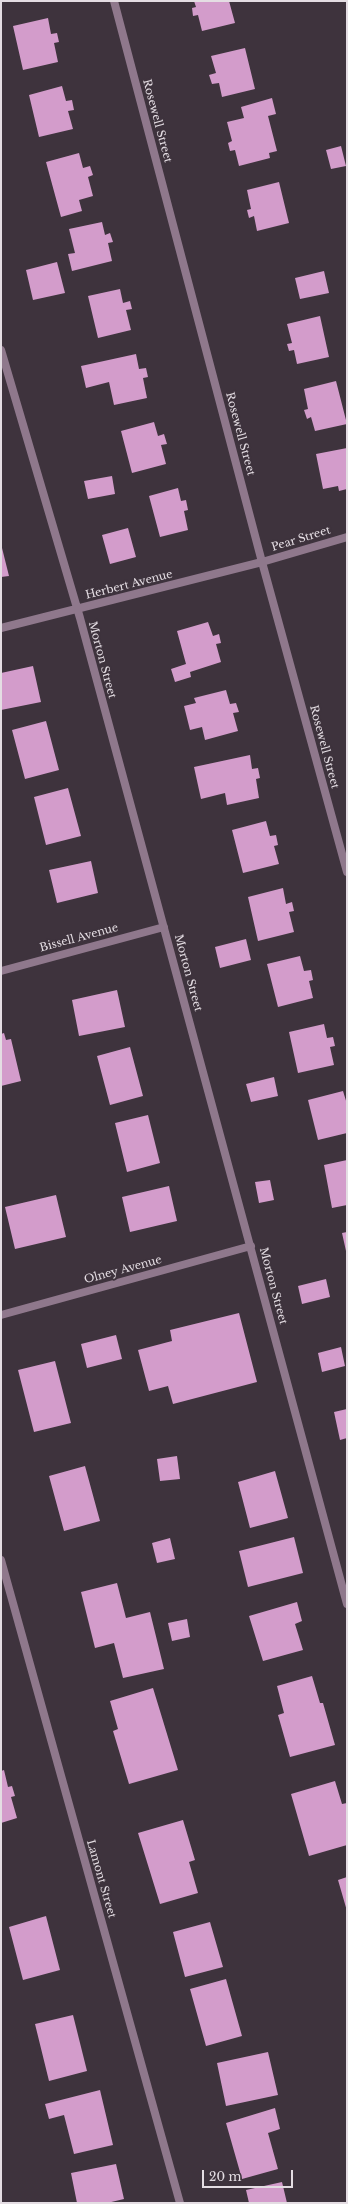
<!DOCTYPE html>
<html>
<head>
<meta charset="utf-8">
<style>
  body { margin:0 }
  #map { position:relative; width:348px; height:2204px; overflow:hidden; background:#3e333d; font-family:"Libre Baskerville",serif }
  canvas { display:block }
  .frame { position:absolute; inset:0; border:2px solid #e4dde3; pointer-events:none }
  .scale { position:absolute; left:202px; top:2170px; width:91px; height:18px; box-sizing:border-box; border:2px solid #e4dde3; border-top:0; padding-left:5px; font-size:12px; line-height:14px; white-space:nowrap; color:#e4dde3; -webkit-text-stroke:3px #3e333d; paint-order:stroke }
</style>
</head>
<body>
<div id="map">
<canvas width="348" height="2204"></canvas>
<div class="frame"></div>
<div class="scale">20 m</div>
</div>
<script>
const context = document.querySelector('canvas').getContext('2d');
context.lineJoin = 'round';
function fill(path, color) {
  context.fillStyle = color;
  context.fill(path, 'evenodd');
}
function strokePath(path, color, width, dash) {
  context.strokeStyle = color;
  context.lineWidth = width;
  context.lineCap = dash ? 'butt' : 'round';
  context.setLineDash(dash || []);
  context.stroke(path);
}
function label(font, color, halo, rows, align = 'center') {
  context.font = font + ' "Libre Baskerville",serif';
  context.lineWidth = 4;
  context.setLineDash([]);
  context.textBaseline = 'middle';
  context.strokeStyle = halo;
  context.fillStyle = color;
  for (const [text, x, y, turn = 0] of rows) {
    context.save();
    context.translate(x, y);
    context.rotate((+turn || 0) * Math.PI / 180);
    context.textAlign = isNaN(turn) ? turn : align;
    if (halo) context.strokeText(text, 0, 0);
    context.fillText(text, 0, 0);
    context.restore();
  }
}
const building = new Path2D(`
  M194,1H229L235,23L202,31L198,15L193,16L192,8L196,7Z
  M48,18L51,34L57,33L59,42L54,43L58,62L23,70L13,26Z
  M245,48L255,89L222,97L219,83L212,84L209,75L216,73L211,56Z
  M62,86L66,101L72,100L74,110L68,111L73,129L39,137L29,95Z
  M272,98L276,114L268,116L277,151L269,153L270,158L239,166L235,150L230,151L228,143L232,141L227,122L244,118L241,107Z
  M341,146L346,166L331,169L326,150Z
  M79,153L83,168L90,166L93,175L88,177L93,196L79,200L82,211L61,217L46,162Z
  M279,182L289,223L257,231L254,216L249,218L247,210L251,209L247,190Z
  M102,222L105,235L110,233L113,242L108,243L112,261L72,271L68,254L75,253L69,229Z
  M57,262L65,293L33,300L26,270Z
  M324,271L329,293L300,299L295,278Z
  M120,289L123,303L130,301L132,309L126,310L131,330L98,338L88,296Z
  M320,316L329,357L297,364L294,350L289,351L287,344L292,343L287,324Z
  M136,354L139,369L146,368L148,377L143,378L147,398L114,405L109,382L86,388L81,366Z
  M336,381L347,424L315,431L311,417L307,419L304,410L308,409L304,389Z
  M154,422L158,436L164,434L167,444L161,445L166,464L132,473L121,431Z
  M347,448V489L339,491L338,486L323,489L316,454Z
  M112,476L115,494L88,499L84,481Z
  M178,488L181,501L186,500L188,510L184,511L188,530L160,537L149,496Z
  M128,528L136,557L110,564L102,535Z
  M1,544L9,576L1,577Z
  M208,622L213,636L219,634L221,643L216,644L221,662L190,672L191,677L175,682L171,669L186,664L177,631Z
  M33,666L41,702L1,710V673Z
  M226,690L230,704L236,703L239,712L233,713L238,731L205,740L202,727L190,730L184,706L196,703L194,698Z
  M46,721L59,770L25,779L12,730Z
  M250,755L252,769L258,768L260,778L256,779L259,798L227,805L225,793L201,799L194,767Z
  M68,788L81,836L46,845L34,797Z
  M266,821L270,836L276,835L278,845L274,846L279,864L243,873L232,830Z
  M91,861L98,893L57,903L49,870Z
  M283,888L286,904L292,902L294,911L289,912L294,932L258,941L248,897Z
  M246,939L251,960L220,968L215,947Z
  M300,956L304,971L311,970L313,980L309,981L313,998L278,1007L267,964Z
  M117,990L125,1027L79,1036L72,1000Z
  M324,1024L327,1038L333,1037L335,1046L330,1047L334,1065L298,1073L289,1032Z
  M4,1033L6,1040L11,1039L21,1081L1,1086V1034Z
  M130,1047L143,1096L110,1105L97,1056Z
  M274,1077L278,1096L251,1102L246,1084Z
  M343,1091L347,1104V1133L318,1140L308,1100Z
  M148,1115L160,1163L127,1172L115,1123Z
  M347,1160V1205L332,1208L324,1165Z
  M270,1180L274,1200L259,1203L255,1182Z
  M169,1186L177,1221L130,1232L122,1197Z
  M56,1195L66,1237L15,1249L5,1207Z
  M347,1232V1251H346L342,1233Z
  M326,1279L330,1297L302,1304L298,1286Z
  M239,1313L257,1382L173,1404L168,1386L149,1391L138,1350L172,1341L170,1330Z
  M116,1335L122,1359L87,1368L81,1344Z
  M341,1347L345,1366L322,1372L318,1353Z
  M55,1361L71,1423L34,1432L18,1370Z
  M347,1409V1438L340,1440L334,1412Z
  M177,1456L180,1479L160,1481L157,1459Z
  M85,1466L100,1521L64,1531L49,1476Z
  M275,1471L288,1518L250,1528L238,1482Z
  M294,1537L303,1573L248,1587L239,1551Z
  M170,1538L175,1559L157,1563L152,1543Z
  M117,1583L126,1618L150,1612L164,1669L123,1678L114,1643L95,1648L81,1592Z
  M297,1602L302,1621L295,1624L303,1650L263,1661L249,1616Z
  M187,1619L190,1637L172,1641L168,1623Z
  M312,1676L320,1703H323L335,1745L290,1757L278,1715L284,1713L277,1686Z
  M153,1688L178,1770L129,1784L113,1731L118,1729L110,1701Z
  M4,1770L8,1787L12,1786L15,1796L11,1797L17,1818L1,1823V1771Z
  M335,1781L342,1804L347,1803V1845L309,1856L291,1794Z
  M183,1820L195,1860L189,1862L198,1893L160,1904L138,1833Z
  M347,1877V1911L338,1880Z
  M46,1916L60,1970L23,1980L9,1927Z
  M210,1922L223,1967L185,1977L173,1932Z
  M226,1979L242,2036L206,2046L190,1989Z
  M73,2015L87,2071L49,2081L35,2024Z
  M268,2052L278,2095L226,2106L217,2063Z
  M100,2090L113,2145L74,2154L64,2115L49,2119L45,2104Z
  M275,2108L280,2129L268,2133L278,2169L242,2179L226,2123Z
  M116,2164L124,2199L107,2203H77L71,2173Z
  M282,2182L287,2203H249L246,2190Z`);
const street = new Path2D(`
  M114,1L262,562L347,872
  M1,350L80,618L347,1604
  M1,628L262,562L347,537
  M1,971L164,927
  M1,1315L251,1246
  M1,1560L180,2203`);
const streetNames = [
  ["Rosewell Street",157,121,75],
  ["Rosewell Street",240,434,75],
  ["Pear Street",301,539,-17],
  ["Herbert Avenue",129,585,-14],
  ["Morton Street",102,660,75],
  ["Rosewell Street",324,747,75],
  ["Bissell Avenue",79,938,-15],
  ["Morton Street",188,973,75],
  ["Olney Avenue",123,1270,-15],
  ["Morton Street",273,1286,75],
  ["Lamont Street",101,1879,74]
];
fill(building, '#d39ccb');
strokePath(street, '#8f788c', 8);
label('11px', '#e4dde3', '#3e333d', streetNames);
</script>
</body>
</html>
